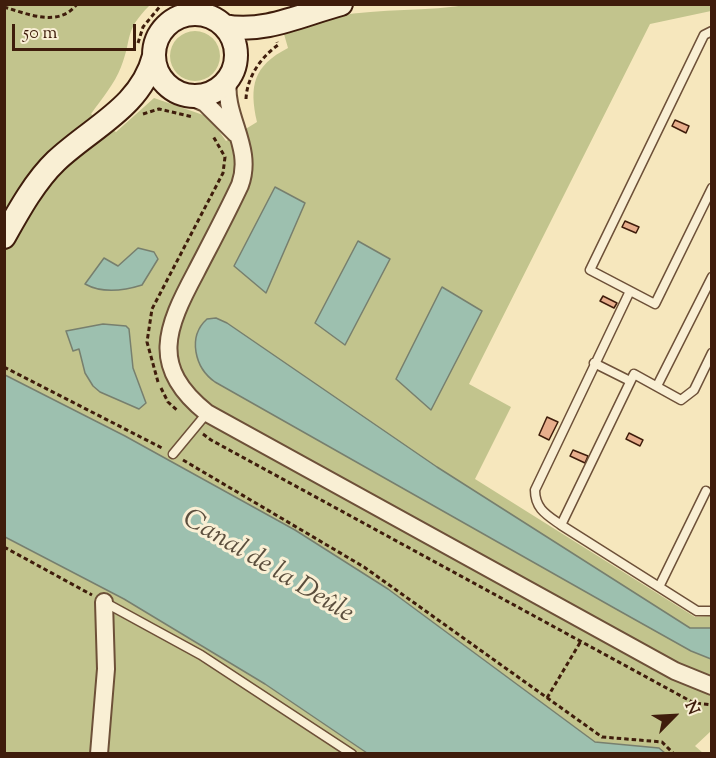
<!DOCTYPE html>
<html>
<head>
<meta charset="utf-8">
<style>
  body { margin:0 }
  #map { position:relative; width:716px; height:758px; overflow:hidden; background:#f6e7bd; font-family:"Sorts Mill Goudy",serif }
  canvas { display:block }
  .frame { position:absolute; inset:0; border:6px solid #3f1d0c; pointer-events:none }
  .north { position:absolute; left:644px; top:686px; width:60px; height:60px; -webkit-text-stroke:4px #f9efd4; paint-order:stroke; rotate:66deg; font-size:16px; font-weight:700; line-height:24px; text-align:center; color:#3f1d0c }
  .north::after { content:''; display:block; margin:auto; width:21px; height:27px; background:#3f1d0c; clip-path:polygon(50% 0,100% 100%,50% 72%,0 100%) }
  .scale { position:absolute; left:12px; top:24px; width:124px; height:27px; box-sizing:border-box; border:3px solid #3f1d0c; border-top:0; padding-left:8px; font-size:18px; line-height:21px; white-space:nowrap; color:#3f1d0c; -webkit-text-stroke:4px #f9efd4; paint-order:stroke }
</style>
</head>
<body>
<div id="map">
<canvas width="716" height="758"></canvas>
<div class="frame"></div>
<div class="north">N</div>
<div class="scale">50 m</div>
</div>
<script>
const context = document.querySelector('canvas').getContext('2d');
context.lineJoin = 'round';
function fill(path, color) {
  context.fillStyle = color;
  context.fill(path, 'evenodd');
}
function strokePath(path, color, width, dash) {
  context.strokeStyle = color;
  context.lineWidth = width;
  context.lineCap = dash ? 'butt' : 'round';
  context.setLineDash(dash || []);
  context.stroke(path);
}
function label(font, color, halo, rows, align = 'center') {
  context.font = font + ' "Sorts Mill Goudy",serif';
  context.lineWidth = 6;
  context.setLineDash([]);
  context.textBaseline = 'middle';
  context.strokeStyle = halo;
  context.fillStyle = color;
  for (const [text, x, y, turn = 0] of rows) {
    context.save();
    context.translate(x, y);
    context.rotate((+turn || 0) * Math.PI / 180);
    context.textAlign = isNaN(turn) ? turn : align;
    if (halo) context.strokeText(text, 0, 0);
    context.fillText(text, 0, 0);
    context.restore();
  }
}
const green = new Path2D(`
  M472,4L711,5V11L650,24L469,384L511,407L475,479L695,617L711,616V731L695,746L703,753H665L659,748L595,742L388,589L295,530L125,436L5,375L4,5H150C123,32 133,37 121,67C115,83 101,100 91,114L116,132L154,98L209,117L226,141L257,122C249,86 253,66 288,48L284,34C300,27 318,19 337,16C381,8 427,12 472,4Z
  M170 56a25 25 0 1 1 50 0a25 25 0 1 1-50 0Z
  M4,537L124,599L265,684L367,753H5Z`);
const water = new Path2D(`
  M275,187L305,203L266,293L234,266Z
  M358,241L390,259L345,345L315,323Z
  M138,248L154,252L158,259L142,285C123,291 103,294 85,284L104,258L118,266Z
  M442,287L482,311L431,410L396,379Z
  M207,319L216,318L227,323L437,467L690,628H711V659L691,651L616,609L215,382C195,368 187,337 207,319Z
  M103,324L126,326L129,329L133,368L146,403L139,409L100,392L93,386L85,373L79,349L73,351L66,331Z
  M5,375L125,436L295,530L388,589L595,742L659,748L665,753H367L265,684L124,599L5,537Z`);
const building = new Path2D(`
  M675,120L689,126L686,133L672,126Z
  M625,221L639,227L636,233L622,227Z
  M603,296L617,303L614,308L600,301Z
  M547,417L558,422L549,440L539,435Z
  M629,433L643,440L640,446L626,439Z
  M573,450L588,456L585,463L570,456Z`);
const path = new Path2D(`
  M4,7C28,14 59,28 77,4
  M138,43L143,27L162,4
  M246,99C247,77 261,57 278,45L277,42
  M143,114L159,109L193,117
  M4,367L164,449
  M158,382L147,342L152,309L223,173L225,157L213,136
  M161,388L168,402L178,411
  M203,434L211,440L694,703L712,705
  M183,460L364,567L602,737L662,742L674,754
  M4,547L92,595
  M547,698L581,641`);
const lane = new Path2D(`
  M712,31L704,35L590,270L655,304L712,188
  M630,291L535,490C535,509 547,515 561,525L634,374L681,400L694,390L712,353
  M594,363L630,381
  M657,386L712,277
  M173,454L207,413
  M561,525L697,611H712
  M659,587L706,491
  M104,602L201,655L352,754`);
const street = new Path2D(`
  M228,79C223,117 254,147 240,185C226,215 211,243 196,272C166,328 149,367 207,413L675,671L712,686
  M186,95L205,103L236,134
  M99,754L106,669L104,602`);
const secondary = new Path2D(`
  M154 55a41 41 0 1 1 82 0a41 41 0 1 1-82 0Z
  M224,26C264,34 303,14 341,4
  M4,237C18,212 35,181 56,161C92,127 141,107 154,56`);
const waterNames = [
  ["Canal de la Deûle",267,568,31]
];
fill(green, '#c2c48d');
fill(water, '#9dc0af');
strokePath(water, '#777f6e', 1.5);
fill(building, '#e8ae8c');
strokePath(building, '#3f1d0c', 1.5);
strokePath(lane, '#6d5038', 11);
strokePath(street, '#6d5038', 20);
strokePath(secondary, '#3f1d0c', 26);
strokePath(path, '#3f1d0c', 3, [4.5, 3]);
strokePath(lane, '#f9efd4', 8);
strokePath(street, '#f9efd4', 16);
strokePath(secondary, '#f9efd4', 22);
label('italic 27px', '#5b4e3d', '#f9efd4', waterNames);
</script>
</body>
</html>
